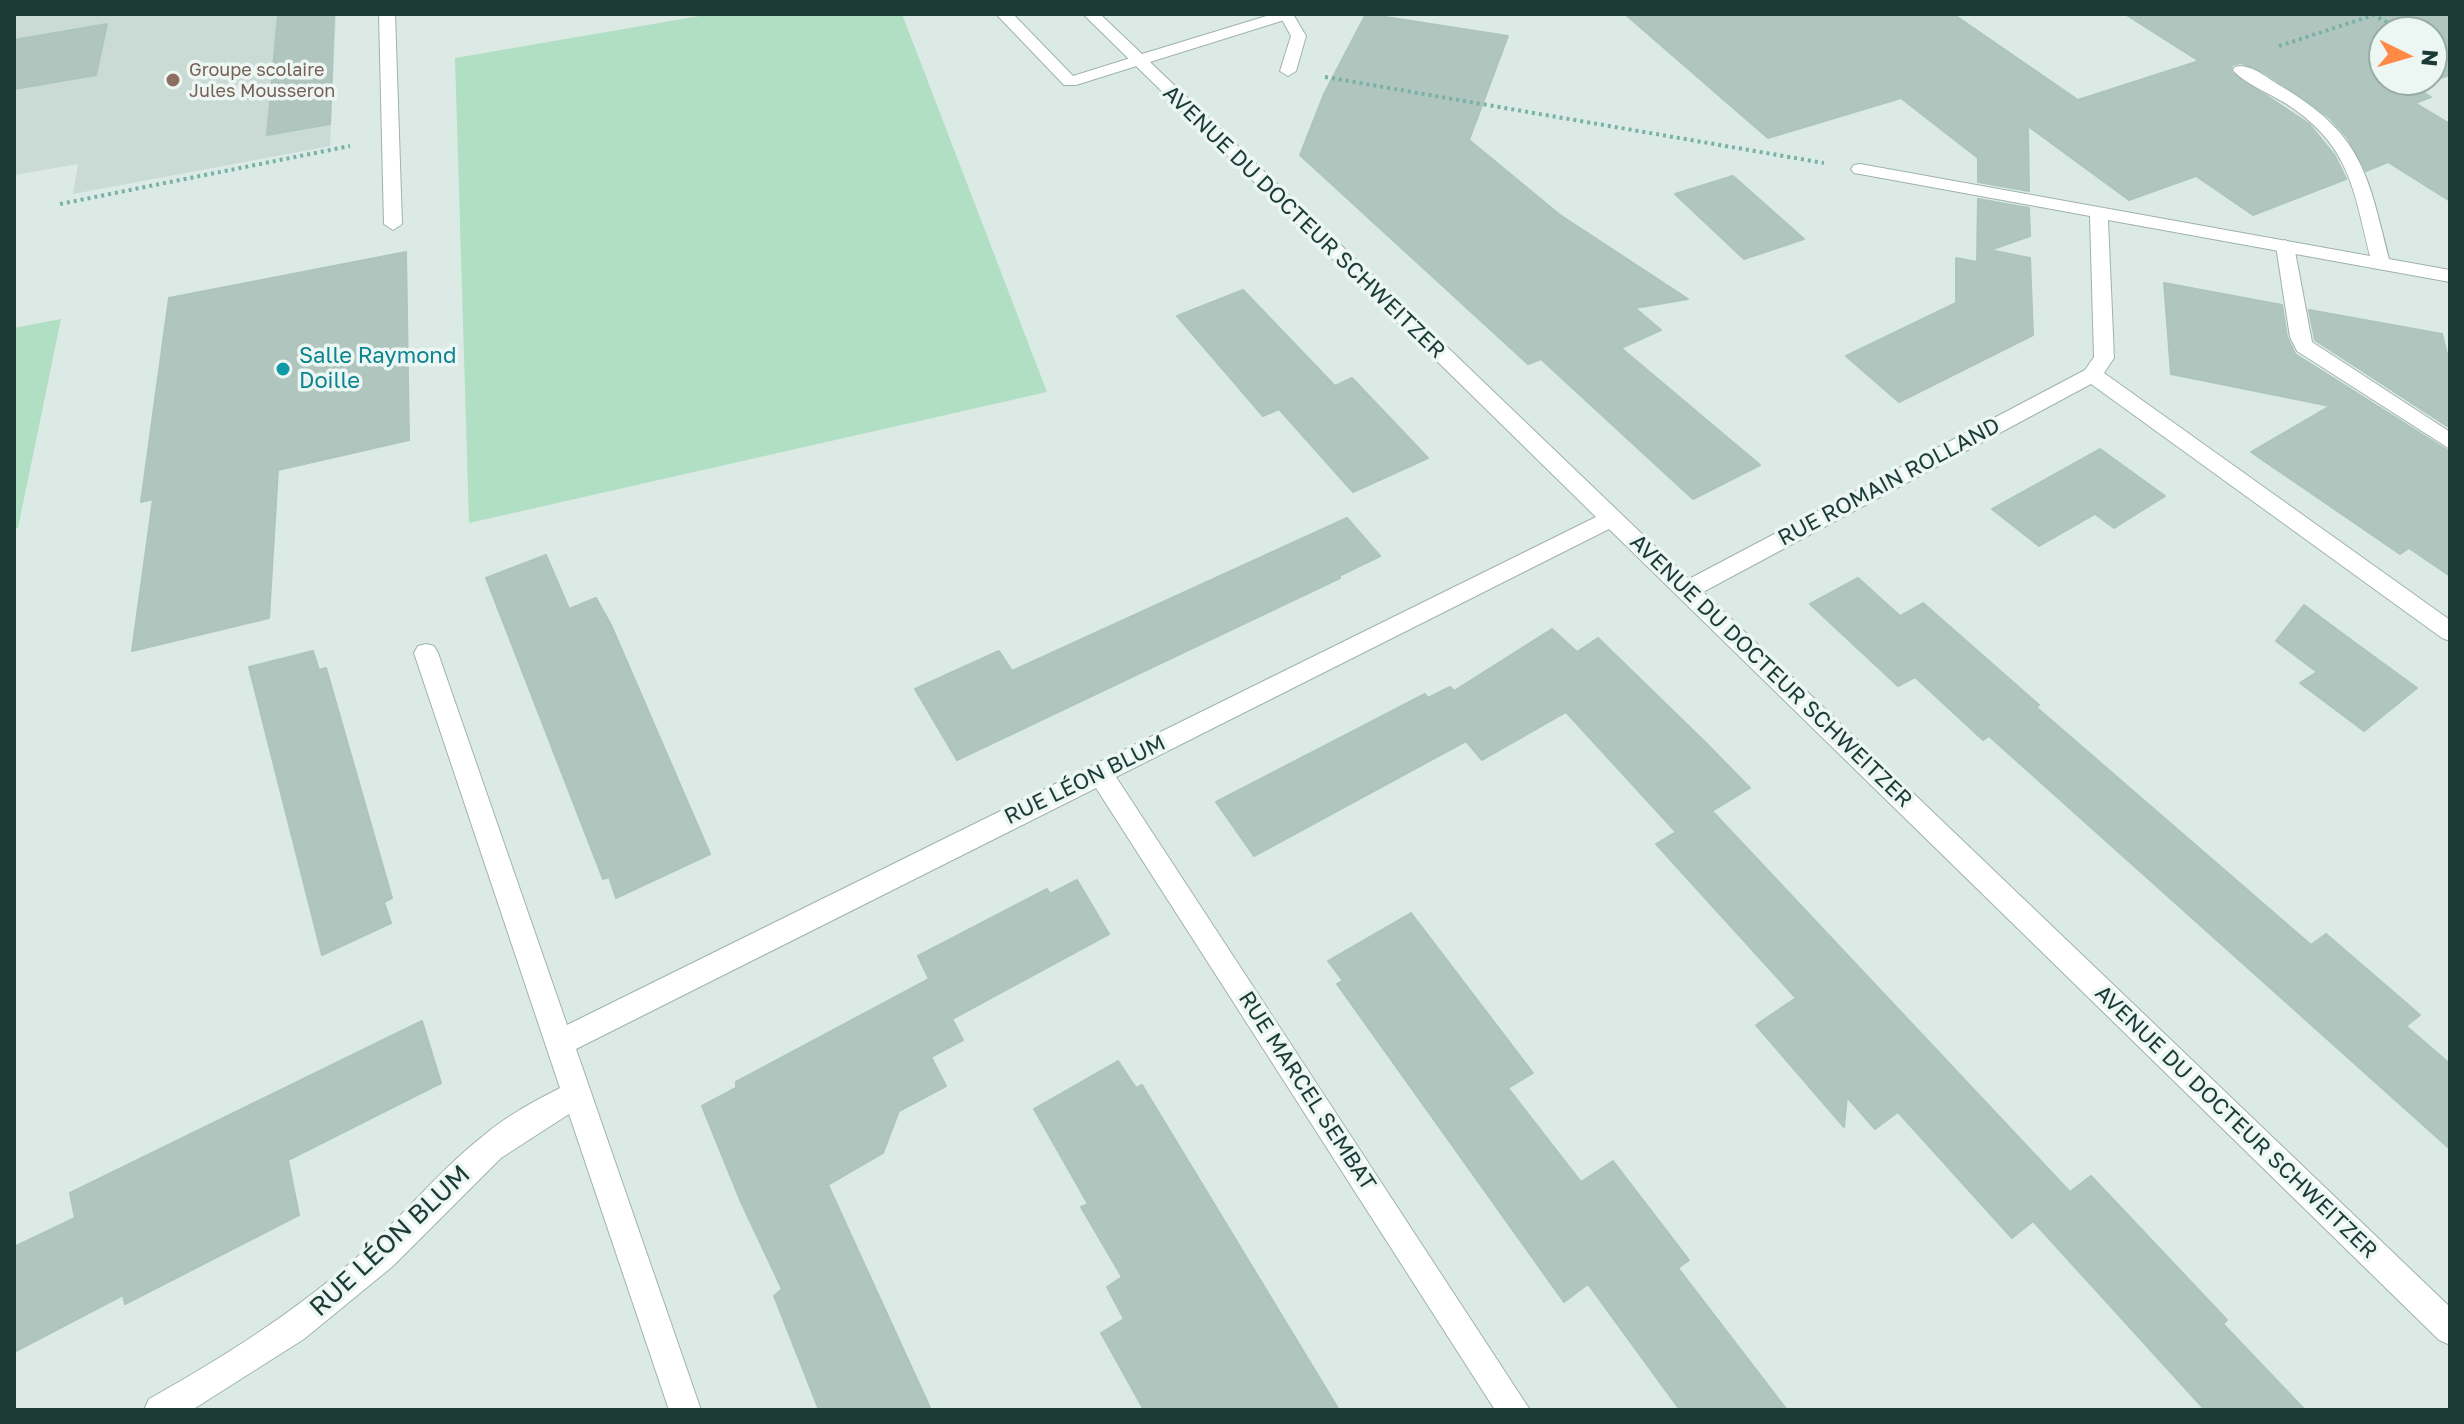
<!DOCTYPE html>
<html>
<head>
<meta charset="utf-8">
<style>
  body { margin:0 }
  #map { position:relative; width:2464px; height:1424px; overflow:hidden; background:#dceae6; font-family:"Golos Text",sans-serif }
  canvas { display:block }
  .frame { position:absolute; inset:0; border:16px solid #1c3b36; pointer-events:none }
  .north { position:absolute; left:2368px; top:16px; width:80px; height:80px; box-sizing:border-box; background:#ecf7f3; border:2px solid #99aca7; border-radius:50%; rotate:95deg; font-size:22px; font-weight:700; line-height:32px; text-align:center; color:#1c3b36 }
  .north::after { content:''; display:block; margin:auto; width:28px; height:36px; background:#ff8945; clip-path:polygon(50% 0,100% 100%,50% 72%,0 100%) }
</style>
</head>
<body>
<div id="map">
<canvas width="2464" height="1424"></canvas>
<div class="frame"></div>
<div class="north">N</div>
</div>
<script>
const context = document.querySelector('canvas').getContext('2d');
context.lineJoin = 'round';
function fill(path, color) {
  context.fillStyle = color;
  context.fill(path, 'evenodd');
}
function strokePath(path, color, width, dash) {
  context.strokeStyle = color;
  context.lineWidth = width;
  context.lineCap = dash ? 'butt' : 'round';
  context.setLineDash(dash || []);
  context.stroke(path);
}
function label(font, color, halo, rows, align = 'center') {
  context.font = font + ' "Golos Text",sans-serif';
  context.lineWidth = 7;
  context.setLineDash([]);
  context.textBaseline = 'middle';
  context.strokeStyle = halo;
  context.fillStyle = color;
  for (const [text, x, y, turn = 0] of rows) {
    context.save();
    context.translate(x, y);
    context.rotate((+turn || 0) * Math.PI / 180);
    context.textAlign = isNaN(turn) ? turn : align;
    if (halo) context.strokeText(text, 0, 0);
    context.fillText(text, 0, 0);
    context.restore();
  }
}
const built = new Path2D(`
  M14,14H336L330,146L73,194L78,164L14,175Z`);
const green = new Path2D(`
  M711,14H902L1047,392L469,523L455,58Z
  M61,319L18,528L14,529V328Z`);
const building = new Path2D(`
  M278,14H334L330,124L267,135Z
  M1366,14L1508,36L1469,140L1560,215L1688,299L1635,308L1661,330L1621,348L1760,465L1693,499L1541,359L1528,364L1300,155L1324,94Z
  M1625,14H1953L2078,100L2199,61L2125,14H2450V75L2414,87L2431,97L2415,103L2450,124V201L2388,162L2366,171L2347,137L2330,118L2265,73L2241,63L2232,65L2231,72L2309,124L2335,156L2346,179L2253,215L2196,176L2129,200L2028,126L2029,191L1978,182V158L1901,98L1768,138ZM2384,32H2432V80H2384Z
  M107,24L96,75L14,89V40Z
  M1733,176L1804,239L1744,259L1675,194Z
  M1978,199L2029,208L2030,236L1990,250L2030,258L2033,335L1899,402L1846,356L1956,303V258L1977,262Z
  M406,252L409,440L278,470L269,618L132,651L153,499L141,502L169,298Z
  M2164,283L2282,305L2287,337L2295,354L2450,452V576L2409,548L2400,554L2251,452L2330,406L2171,374Z
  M1243,290L1335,386L1352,378L1428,458L1353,492L1279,409L1263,416L1177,316Z
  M2309,310L2442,334L2450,366V428L2315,340Z
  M2100,449L2165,496L2114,528L2095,514L2039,546L1992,509Z
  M1347,518L1380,556L1339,576L1340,578L957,760L915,689L999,651L1012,671Z
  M546,555L569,609L596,598L611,625L710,854L616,898L609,877L603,879L486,578Z
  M1858,578L1900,616L1923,603L2039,705L2036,707L2311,945L2326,934L2420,1015L2406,1026L2450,1064V1149L1989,736L1983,740L1915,677L1898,686L1810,604Z
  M2304,605L2358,645L2417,688L2364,731L2300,683L2317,672L2276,641Z
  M1552,629L1577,652L1598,638L1705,742L1750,788L1712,811L2070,1192L2091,1176L2227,1320L2223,1324L2305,1410H2205L2033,1221L2012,1238L1898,1112L1875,1129L1847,1097L1844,1127L1756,1025L1796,998L1656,844L1676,832L1566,712L1482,760L1466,741L1254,856L1216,802L1425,694L1428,698L1450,687L1454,691Z
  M313,651L319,670L326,668L392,898L384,902L391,923L322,955L249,667Z
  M1077,880L1109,934L952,1019L963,1040L931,1057L946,1086L899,1111L883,1153L828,1185L931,1410H819L774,1296L782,1289L741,1202L702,1106L736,1088V1082L929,979L918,956L1047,889L1050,894Z
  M1411,913L1533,1073L1508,1088L1581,1182L1613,1161L1689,1260L1678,1268L1787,1410H1680L1588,1284L1564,1302L1337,984L1343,981L1328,961Z
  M422,1021L441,1083L288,1160L299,1215L125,1304L123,1295L14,1352V1247L75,1218L70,1193Z
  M1118,1061L1136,1088L1142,1085L1339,1410H1144L1101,1333L1124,1319L1107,1287L1122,1277L1081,1207L1088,1204L1034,1109Z`);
const path = new Path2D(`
  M2279,46L2374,15L2405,32
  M2432,47L2450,57
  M1325,77L1824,163
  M60,204L350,146`);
const lane = new Path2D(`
  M379,14H395L402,224L393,230L384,224Z
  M996,14H1013L1073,76L1137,56L1145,61L1143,64L1076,85H1064Z
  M1279,14H1293L1306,36L1296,71L1288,76L1280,71L1291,36Z
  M2285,240L2294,246L2312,342L2450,432V449L2297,351L2290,337L2276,246Z`);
const street = new Path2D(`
  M1083,14H1100L1142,54L1273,14H1297L1294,17L1150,62L1689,579L2085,370L2094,357L2090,216L1860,174L1854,173L1851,169L1854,165L1860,164L2370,256C2354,191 2350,147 2291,107C2273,94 2247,86 2233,70L2235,67C2250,63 2267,78 2279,85C2362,134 2367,171 2389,259L2450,270V282L2108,220L2114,358L2104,373L2450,620V641L2442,638L2091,384L1703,592L2450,1307V1345L2439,1340L1609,529L1116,777L1530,1410H1495L1096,788L576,1049L701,1410H669L569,1114L501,1158L393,1266L304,1339L192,1410H144L149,1399C222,1358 292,1314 355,1259C400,1220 437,1172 483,1136C506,1116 533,1102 560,1088L414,653L418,646L426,644L434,646L438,653L567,1025L1596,517Z`);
const markers = [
  [173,80,8,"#8d6e63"],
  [283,369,8,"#0f9aa8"]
];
const farEducationnames = [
  ["Groupe scolaire",189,70],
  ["Jules Mousseron",189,91]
];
const streetNames = [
  ["AVENUE DU DOCTEUR SCHWEITZER",1304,222,44],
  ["RUE ROMAIN ROLLAND",1889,482,-28],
  ["AVENUE DU DOCTEUR SCHWEITZER",1771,671,44],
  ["RUE LÉON BLUM",1085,780,-26],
  ["RUE MARCEL SEMBAT",1307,1091,57],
  ["AVENUE DU DOCTEUR SCHWEITZER",2236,1122,44]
];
const cultureNames = [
  ["Salle Raymond",299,356],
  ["Doille",299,381]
];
const nearStreetnames = [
  ["RUE LÉON BLUM",390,1241,-43]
];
fill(built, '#cadad5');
fill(green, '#b1dfc3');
fill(building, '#b1c5bf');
strokePath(building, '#aec4be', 2);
strokePath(lane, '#9fb2ae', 2);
strokePath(street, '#9fb2ae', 2);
strokePath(path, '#78b2a6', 4, [3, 4]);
fill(lane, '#fff');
fill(street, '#fff');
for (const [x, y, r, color] of markers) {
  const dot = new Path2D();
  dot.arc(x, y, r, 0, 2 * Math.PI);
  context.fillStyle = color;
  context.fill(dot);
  strokePath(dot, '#ecf7f3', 3);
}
label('18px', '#785e54', '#ecf7f3', farEducationnames, 'left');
label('22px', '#1c3b36', '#ecf7f3', streetNames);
label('22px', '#0d838f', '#ecf7f3', cultureNames, 'left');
label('26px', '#1c3b36', '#ecf7f3', nearStreetnames);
</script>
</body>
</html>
